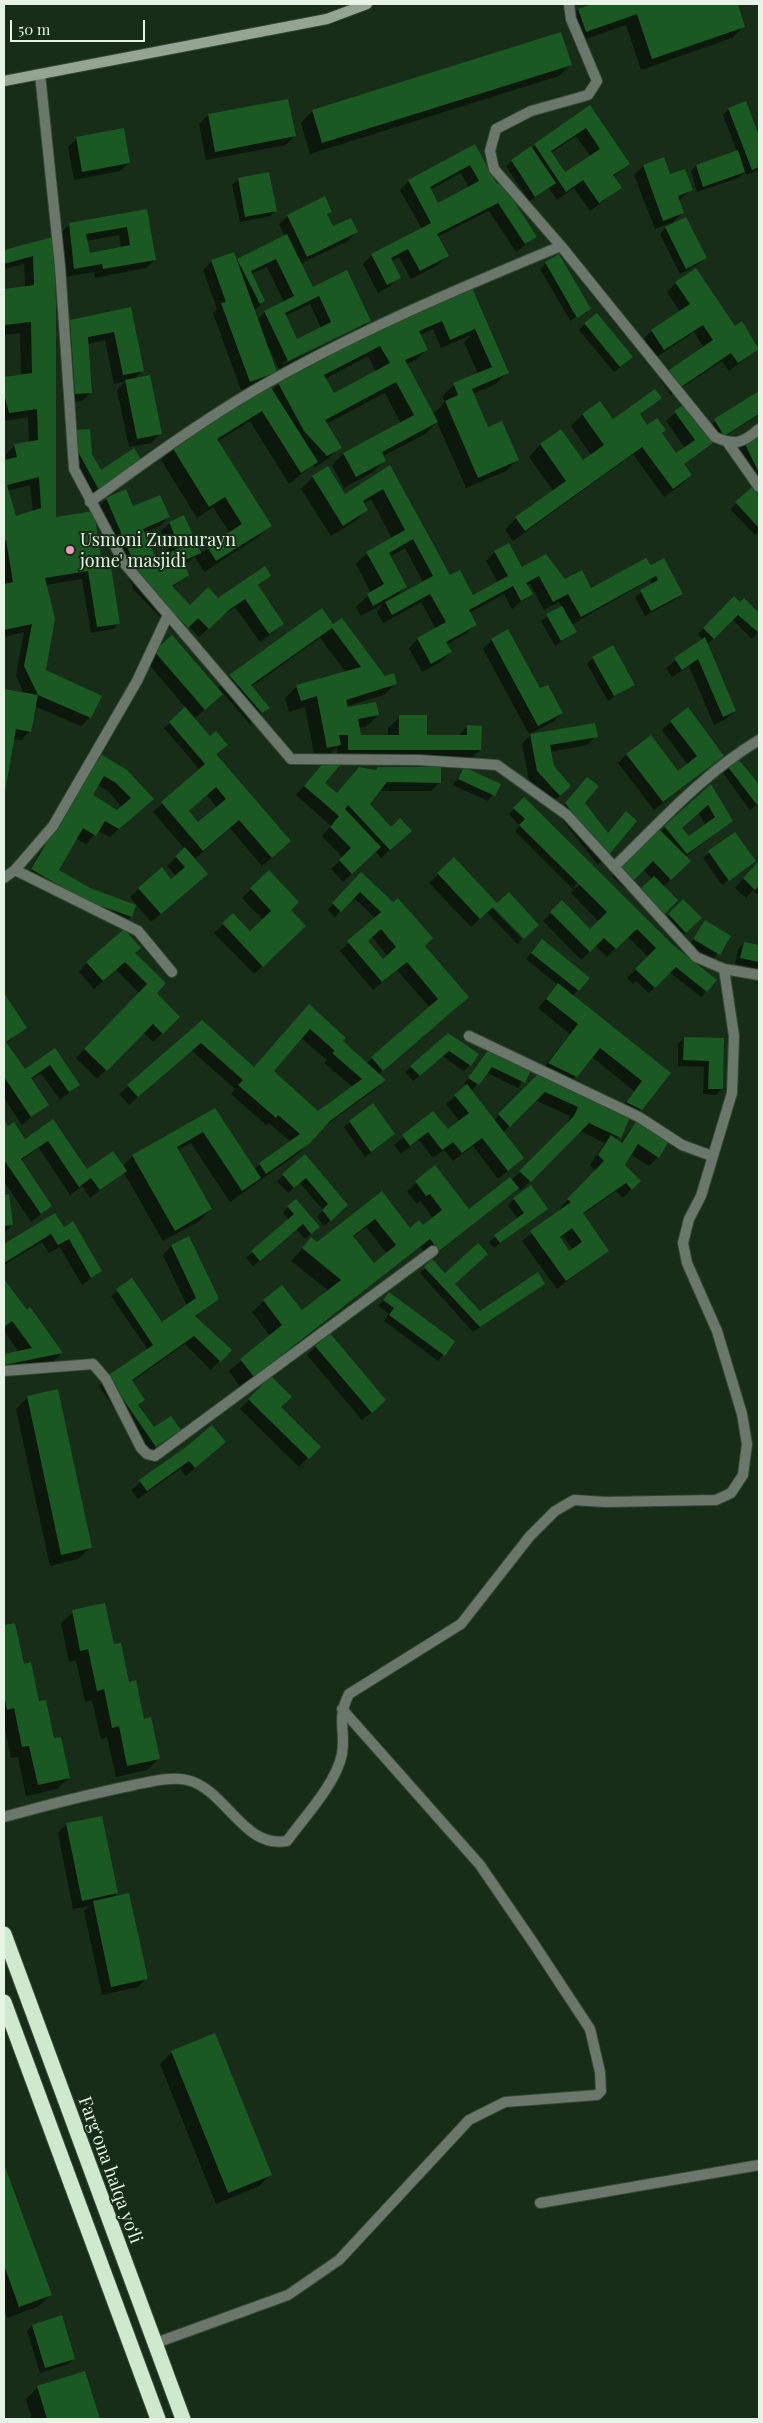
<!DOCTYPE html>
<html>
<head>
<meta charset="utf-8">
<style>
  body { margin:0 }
  #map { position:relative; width:763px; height:2423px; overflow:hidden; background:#172d18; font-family:"Playfair Display",serif }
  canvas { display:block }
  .frame { position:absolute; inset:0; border:5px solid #e6f3e5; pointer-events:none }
  .scale { position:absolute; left:10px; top:20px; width:135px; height:22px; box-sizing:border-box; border:2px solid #e6f3e5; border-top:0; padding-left:6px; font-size:15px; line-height:18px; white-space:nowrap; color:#e6f3e5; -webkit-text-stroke:4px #172d18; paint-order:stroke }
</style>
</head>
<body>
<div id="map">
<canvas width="763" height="2423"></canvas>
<div class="frame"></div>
<div class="scale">50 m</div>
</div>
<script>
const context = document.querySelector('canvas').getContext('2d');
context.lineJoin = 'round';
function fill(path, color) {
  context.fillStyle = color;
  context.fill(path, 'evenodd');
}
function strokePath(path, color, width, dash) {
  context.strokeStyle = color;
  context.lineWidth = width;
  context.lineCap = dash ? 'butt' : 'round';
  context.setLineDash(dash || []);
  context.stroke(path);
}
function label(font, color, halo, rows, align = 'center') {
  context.font = font + ' "Playfair Display",serif';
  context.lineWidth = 4;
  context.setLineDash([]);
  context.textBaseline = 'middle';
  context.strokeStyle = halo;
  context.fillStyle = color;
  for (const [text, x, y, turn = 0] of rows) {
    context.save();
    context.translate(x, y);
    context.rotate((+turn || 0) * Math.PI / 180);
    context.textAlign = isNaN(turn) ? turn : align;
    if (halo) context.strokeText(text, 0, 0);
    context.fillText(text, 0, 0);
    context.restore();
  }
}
const shadow = new Path2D(`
  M596,4H736L744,26L732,38L641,70L626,25L574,43L567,21L578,10Z
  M570,65L559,76L310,154L301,123L312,111Z
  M745,103L759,140V169L746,175L745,172L738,178L697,192L691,171L696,166L737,152L723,115L729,109Z
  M590,107L628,164L613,177L620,188L590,211L574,188L557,200L549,188L529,201L506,166ZM576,136L591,157L565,174L551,153Z
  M208,115L294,136L286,145L206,160L199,124Z
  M77,138L129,163L120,171L74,180L68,147Z
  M475,146L496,185L536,237L516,252L489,211L437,237L447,256L438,265L411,279L399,257L391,261L399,277L390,286L378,293L363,264L372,255L422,229L400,190L409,181ZM461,173L469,188L437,205L430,190Z
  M663,158L669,176L691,190L678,201L682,213L673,222L655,229L634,175L643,166Z
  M238,179L275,211L270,216L240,222L232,185Z
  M146,211L155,260L146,268L95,278L94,272L65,277L61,233L70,224ZM119,235L121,248L89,254L86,241Z
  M331,211L326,216L332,228L356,232L348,241L300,264L313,289L370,320L361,329L279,369L270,350H268L276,371L267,380L241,390L213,313L217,309L203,270L212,261L236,262L285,237L279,224L288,216ZM267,267L284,302L265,312L257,320L254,311L264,301L251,274ZM310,304L321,328L297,340L285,316ZM361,324V327L283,365L282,363Z
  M685,218L705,258L699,264L680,274L660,234L665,228Z
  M51,238L54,518L102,570L119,623L113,629L91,633L82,579L46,585L44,671L90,717L81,726L34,706L30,731L21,740L13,739L4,791V690L24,694L16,675L24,632L4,637V461L7,460L6,454L15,445L29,443L28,417L4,421V379L21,376L20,333L4,335V290L25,288L24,264L4,269V251ZM30,485L33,512L15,517L7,491Z
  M546,263L590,309L585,314V312L571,320V322L540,269Z
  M676,283L735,328L742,323L759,348L729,371L722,361L671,395L661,380L670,371L704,348L694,332L655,358L643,340L651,331L680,312L667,292Z
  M471,289L507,372L496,384L473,394L487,428L518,459L506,471L466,488L437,422L425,434L383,456L385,460L373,472L344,488L332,465L343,454L401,423L385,393L326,424L340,447L328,459L315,467L313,465L289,484L250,421L217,442L270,526L258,537L204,572L195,557L183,565L187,575L172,588L190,606L218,600L270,576L257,587L283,624L260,642L235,607L219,618L199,637L189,626L178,636L134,590L98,507L107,499L168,517L160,526L144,533L155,560L170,553L161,531L170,523L184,517L200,554L230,533L213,507L197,518L161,460L172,448L271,391L279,384ZM433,329L441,348L471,335L464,342L478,374L454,385L442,396L445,402L433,414L406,364L417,359L426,350L420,335ZM368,356L376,372L333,395L325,379Z
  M130,309L143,370L133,380L160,434L151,443L129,447L117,390L126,381L114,384L105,340L88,344L91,392L82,401L66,402L61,330L70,321Z
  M585,324L625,363L614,372L579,330Z
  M759,393V415L718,440L709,426Z
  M660,398L639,415L647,427L661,434L676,455L685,448L666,421L684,405L711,443L683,465L691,475L682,484L664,497L633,454L513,541L505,530L516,518L554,492L529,457L540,445L561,430L583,462L591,455L571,426L582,415L600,402L613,421Z
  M759,436V479L751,483L736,452L745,443Z
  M70,437L91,454L101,472L141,461L93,494L72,457Z
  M390,467L449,577L473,596L498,583L486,561L495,552L521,569L591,590L650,567L682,594L676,599L645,616L635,597L652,584L650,580L571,625L575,632L555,646L541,621L562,607L559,602L544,610L530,584L526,586L531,594L512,609L504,594L469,613L475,625L467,633L446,645L451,652L442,661L422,672L409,648L418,639L436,629L421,602L383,623L377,612L383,604L361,616L356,607L371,593L356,564L367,553L392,539L371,499L363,504L367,509L355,521L331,536L301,489L313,477L344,496ZM405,548L423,582L396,596L406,587L389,557Z
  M752,489L759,497V530L755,535L730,509Z
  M734,597L740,604L744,600L759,615V631L752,639L732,619L707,645L735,711L726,719L714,725L689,666L672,677L666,668L703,640L698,634Z
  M321,610L333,626L385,677L396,683L384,695L344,707L378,715L366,727L359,728L360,736H388V728L400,717L426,736H458L467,727L480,750L469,761H337V747L328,756L315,759L305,707L289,712L285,698L297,686L346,672L320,638L251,687L268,708L250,724L223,693L194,719L215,755L281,850L262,866L230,828L194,860L197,883L151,922L130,897L139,889L171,881L176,876L167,866L185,849L153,812L200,770L164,728L186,708L146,661L155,652L217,689L229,676ZM207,795L217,808L198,824L188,812Z
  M492,640L562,713L553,722L529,734L483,649Z
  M593,658L633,684L608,701L587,664Z
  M671,722L723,756L654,810L618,763L627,754L677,772L688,765L662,730Z
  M594,724L596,736L587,745L550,752L561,795L550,804L529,780L522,744L530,735Z
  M325,762L323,783L336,794L350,778L440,782L431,791H379L368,804L401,839L381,858L375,851L343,882L331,869L343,858L322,836L331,826L296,795Z
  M90,764L152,799L110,837L98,831L86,844L76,838L57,870L131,917L125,922L27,875ZM97,785L108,791L122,807L118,811L91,796Z
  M729,768L758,787L759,786V803L750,810L723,773Z
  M464,769L499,785L488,801L453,785Z
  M711,786L731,821L685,857L689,861L663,887L657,919L634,897L652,879L643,869L624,888L612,876L658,830L660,832ZM698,812L706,825L689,838L681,828Z
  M579,787L606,856L598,865L557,813Z
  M524,799L593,867L573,887L575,889L595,869L706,991L701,997L669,972L649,993L636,981L633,984L627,978L648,957L627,936L607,957L595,946L581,960L543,921L562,902L590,931L599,922L571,893L574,890L515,831L520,826L509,814Z
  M735,834L754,861L722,885L703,858Z
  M454,859L490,908L493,909L522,939L517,944L487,912L471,927L429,883Z
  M759,862V896L753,890L746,898L735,888Z
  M269,872L290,910L296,935L254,974L214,933L233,915L250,932L263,920L242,898Z
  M361,874L424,946L459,1006L378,1074L384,1080L376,1089L322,1128L300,1152L230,1202L191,1143L177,1150L211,1209L199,1221L163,1241L124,1173L90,1198L82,1186L70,1195L39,1148L20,1161L51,1206L31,1222L4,1181V1123L24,1140L53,1121L87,1171L122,1167L133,1156L214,1110L254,1169L291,1142L269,1123L266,1125L231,1094L235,1089L191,1050L129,1105L119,1094L202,1021L254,1068L300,1015L341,1041L366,1064L430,1008L397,970L373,990L340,951L376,919L353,897L335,917L328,910ZM372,937L388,956L383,960L367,941ZM301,1038L327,1060L324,1063L353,1087L318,1112L272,1071Z
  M683,901L700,918L680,938L663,921Z
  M705,922L729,937L713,960L689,945Z
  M744,943L759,946V969L735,964L738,949Z
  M536,947L578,990L572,996L669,1073L641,1109L632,1118L629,1116L616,1140L620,1143L637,1121L658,1157L649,1166L630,1154L623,1165L639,1181L623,1198L616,1191L582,1215L607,1251L557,1289L522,1241L562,1210L560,1208L596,1171L590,1165L605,1143L580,1131L521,1190L518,1187L430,1259L420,1247L241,1388L229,1371L270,1336L252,1312L264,1301L302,1312L329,1291L291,1261L311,1239L317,1243L381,1193L410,1230L423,1227L433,1218L420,1201L417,1204L407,1191L435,1167L469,1211L511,1181L566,1126L570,1116L535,1100L503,1132L523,1158L498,1179L473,1146L453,1161L444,1150L433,1158L419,1140L401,1154L394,1145L433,1112L447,1131L460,1122L446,1104L467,1086L464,1084L489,1050L529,1070L518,1088L487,1073L471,1091L494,1120L539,1075L617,1112L634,1091L592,1057L568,1085L540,1072L570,1034L538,1008L558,985L526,959ZM366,1227L387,1254L373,1265L352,1238ZM563,1236L573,1250L569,1253L559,1239Z
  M134,953L155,993L179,1017L153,1042L143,1032L97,1079L76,1058L139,993L116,970L94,989L79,972L87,963Z
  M4,996L25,1027L6,1044L24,1070L55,1050L78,1085L60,1100L41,1073L31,1080L47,1104L22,1125L4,1098Z
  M448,1035L477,1054L470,1065L464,1071L442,1056L413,1081L405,1072Z
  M684,1038L723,1039L722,1089L716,1095L703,1094L704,1067L678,1066V1044Z
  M350,1122L394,1134L365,1157L344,1127Z
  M305,1156L341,1211L324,1226L317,1217L323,1210L300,1183L288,1193L277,1181Z
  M4,1196H8L12,1225L4,1233Z
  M514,1199L546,1209L494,1248L489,1242L518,1219L508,1205Z
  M288,1207L312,1233L305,1239L296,1229L253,1266L246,1258L289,1220L283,1213Z
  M55,1215L63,1229L101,1271L82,1285L60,1247L49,1253L42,1242L4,1265V1245Z
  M188,1238L217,1299L195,1317L230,1350L211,1370L185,1344L131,1382L144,1400L137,1406L153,1429L179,1430L146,1455L99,1386L108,1377L148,1350L111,1296L132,1280L162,1323L187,1306L163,1255L171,1246Z
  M432,1261L479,1312L544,1283L473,1332L420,1273Z
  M4,1281L26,1312L62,1353L53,1362L4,1371V1355L19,1352L4,1331Z
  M389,1294L454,1342L438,1361L384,1321L389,1314L378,1306Z
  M316,1346L376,1409L362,1420L307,1355Z
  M271,1378L280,1407L319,1447L299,1467L240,1409Z
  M28,1397L90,1548L78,1559L50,1566L16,1409Z
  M187,1448L215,1450L186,1476L180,1469L138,1499L131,1490Z
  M73,1612L113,1646L159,1758L147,1770L116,1777L107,1737L101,1739L92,1700L85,1702L76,1660L69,1662L61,1623Z
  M14,1624L23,1665L69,1778L57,1789L26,1796L18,1757L11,1758L4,1725V1626Z
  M66,1824L117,1893L112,1898L146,1978L138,1987L102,1995L84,1911L90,1906L73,1909L58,1833Z
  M172,2052L270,2175L259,2186L216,2204L160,2064Z
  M4,2167L50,2295L39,2306L7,2318L4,2308Z
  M32,2326L74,2359L68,2364L40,2373L27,2331Z
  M84,2373L99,2419H32L26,2399L38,2387Z`);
const building = new Path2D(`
  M592,4H738L745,27L652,59L637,14L586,32L578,9Z
  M561,32L572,65L322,143L312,110Z
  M288,99L296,136L215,152L208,114Z
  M746,101L759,136V167L752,170L728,108Z
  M590,105L630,164L613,175L622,188L599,203L583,180L566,192L534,144ZM586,128L600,149L565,172L551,151Z
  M124,128L130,163L82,172L76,137Z
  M475,144L497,184L501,181L537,237L525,244L498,203L437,234L449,256L420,271L408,249L391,258L401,278L387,285L371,254L431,223L408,180ZM470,165L479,181L438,203L430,187Z
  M531,146L556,183L535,197L511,160Z
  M738,150L745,172L703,187L696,165Z
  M664,157L670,174L685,169L693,190L678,196L684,213L663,221L643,165Z
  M269,172L277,211L245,217L238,178Z
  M325,196L332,212L327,214L333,226L351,218L358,232L307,257L287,215Z
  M147,209L156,260L103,269L102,264L74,269L69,223ZM127,227L130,245L90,253L86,234Z
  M686,217L707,258L686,269L665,227Z
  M287,234L313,287L347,270L371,321L288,361L264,311L294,296L276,259L251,271L265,301L260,304L237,259ZM319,296L331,322L297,339L285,313Z
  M53,237L56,301V517L94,511L103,569L111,567L120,624L97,627L88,571L45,578L55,619L46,670L102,696L91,718L38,695L24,666L32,624L4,630V584L13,582L6,540L4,541V460L17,457L14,444L38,440L37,409L9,413L4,394V377L32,373L31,322L4,325V289L34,285L33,256L4,264V250ZM39,477L41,508L16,516L7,485Z
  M234,252L277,372L250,382L221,303L226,302L211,260Z
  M559,254L591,309L577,318L545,262Z
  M696,268L735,326L742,321L759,349L738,363L731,353L681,387L669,370L713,340L703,325L664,350L651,330L690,304L675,282Z
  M472,288L509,373L472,389L488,427L502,421L519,460L478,478L445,401L458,395L453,383L492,367L475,329L450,340L442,321L419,331L428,350L405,360L438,422L382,452L386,461L356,477L343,453L414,415L396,382L325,420L342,448L327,456L304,431L278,383L387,325ZM380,346L390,363L334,393L324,375Z
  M131,307L144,371L123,375L114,332L88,337L92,393L75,394L70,320Z
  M597,313L633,357L620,367L584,323Z
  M150,375L162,434L137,439L125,380Z
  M270,386L318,462L301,473L262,411L217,439L272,526L216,561L207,546L242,524L225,497L209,507L172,447Z
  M655,389L662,398L640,414L647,425L657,418L666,430L662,433L676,453L695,440L674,411L685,404L713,443L684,464L692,475L673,489L642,447L525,531L515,517L566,481L540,444L561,429L583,460L604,445L582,414L600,401L613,419Z
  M759,391V414L724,436L714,419Z
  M90,429L92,454L101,470L134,448L142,461L99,490L77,450L75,430Z
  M759,434V473L744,442Z
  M390,465L450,575L460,570L473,595L508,576L494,551L509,543L522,567L546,554L565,579L582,570L591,588L646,558L651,565L664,558L683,594L651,611L640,590L658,580L656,576L581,617L568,594L553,602L539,576L526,583L533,594L521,601L513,586L469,610L477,625L446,642L452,652L431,664L417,638L446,622L430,594L392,615L385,602L433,576L413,539L389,553L407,587L373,606L367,594L384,584L366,552L405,530L383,489L363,501L368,510L343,526L312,476L328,466L345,494Z
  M752,487L759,495V528L735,502Z
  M126,489L133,506L160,495L170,517L143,529L156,558L180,548L169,522L184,515L201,553L183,561L189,575L172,586L190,605L208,587L218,598L265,566L271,576L258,585L284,624L269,634L245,599L229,610L209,629L198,618L188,628L142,581L106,498Z
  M734,596L740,602L744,598L759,613V633L738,615L714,639L703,628Z
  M562,606L577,632L561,641L546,614Z
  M322,608L333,624L342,618L385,676L394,673L397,684L346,700L348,707L376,702L379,715L358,719L361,735H399V715H427V735H467V725L482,726L481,750H348V735H339L341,745L327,748L317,696L301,701L296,685L361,667L332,628L251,685L270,708L262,713L229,675Z
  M508,629L540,688L548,685L563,713L538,726L491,639Z
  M172,635L223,694L205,710L154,651Z
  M705,637L736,711L723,717L698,659L682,670L674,658Z
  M613,645L635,685L614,696L592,657Z
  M4,689L38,695L31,732L16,729L5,792Z
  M185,707L210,736L216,731L228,745L216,754L291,841L272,858L239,820L203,851L161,802L205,764L169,722ZM216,787L226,799L198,822L189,811Z
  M688,707L724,756L663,802L626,754L651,735L678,771L697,756L670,721Z
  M595,723L598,737L550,745L554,766L571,786L560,796L537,771L530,734Z
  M99,753L127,770L154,799L119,829L105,821L96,836L83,828L59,870L90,888L136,905L132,917L84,900L31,869ZM104,776L116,783L131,798L117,810L93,795Z
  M738,759L759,784V803L757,805L728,767Z
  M325,761L341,764L325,783L337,793L359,767L376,770L378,767H441V783L387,782L370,804L391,827L400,818L412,831L390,850L348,805L345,809L381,847L352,874L339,860L351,848L330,827L339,816L304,786Z
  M464,767L501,784L495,796L458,779Z
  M587,777L599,786L585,803L608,833L626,811L637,821L607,857L565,803Z
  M711,784L733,821L687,854L664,826ZM708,805L715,817L689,836L682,828Z
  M524,797L673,945L717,980L707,992L676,967L655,988L635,969L656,948L637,929L616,949L604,938L590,952L550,912L562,900L590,929L607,912L519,825L525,819L513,808Z
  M658,828L691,861L671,880L653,861L634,880L620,867Z
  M735,832L756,861L729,881L708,851Z
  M185,847L208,874L161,914L138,888L162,867L171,879L185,867L175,856Z
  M454,857L497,903L509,892L539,925L524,939L493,907L480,919L437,873Z
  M759,861V886L755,890L743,878Z
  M269,870L299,902L291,910L306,926L263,967L222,923L233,913L250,931L271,911L250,888Z
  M361,872L393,902L398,898L433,938L425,946L469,997L383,1071L371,1057L438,999L407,962L382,982L347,941L381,912L360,892L341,912L332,903ZM381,929L396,947L383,959L368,941Z
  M654,876L678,900L664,915L639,890Z
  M683,899L702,918L686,933L668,914Z
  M705,920L731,936L720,955L693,939Z
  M124,929L141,948L135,953L166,983L157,993L180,1017L163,1034L153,1024L107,1071L84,1049L147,984L125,962L103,981L86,962Z
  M542,939L590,978L579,991L531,953Z
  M744,942L759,945V962L740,958Z
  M558,983L671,1073L642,1110L626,1102L642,1081L600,1048L577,1077L548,1063L578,1024L546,999Z
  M4,993L27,1028L6,1042L25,1069L55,1048L80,1085L69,1092L50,1065L31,1078L49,1105L31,1117L4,1077Z
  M309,1004L346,1038L343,1041L386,1080L330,1121L310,1143L266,1174L259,1163L300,1134L278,1115L276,1118L238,1085L243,1080L201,1043L138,1097L127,1085L202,1020L254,1067ZM310,1029L335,1051L332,1053L362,1079L318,1111L274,1071Z
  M448,1033L479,1054L471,1066L449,1051L420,1076L410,1066Z
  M684,1037L724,1038L723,1089H708L709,1061L683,1060Z
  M489,1049L531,1070L525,1083L492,1067L479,1085L468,1078Z
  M539,1073L630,1117L621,1138L589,1123L531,1182L519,1171L574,1116L578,1107L545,1092L510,1127L498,1114Z
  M467,1084L524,1158L508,1171L482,1138L462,1153L453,1142L442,1150L428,1132L410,1146L402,1135L433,1111L448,1129L469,1113L454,1095Z
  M373,1103L395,1134L371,1152L349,1121Z
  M215,1108L261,1178L242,1191L203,1132L177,1147L212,1209L175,1231L132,1155Z
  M53,1119L87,1169L113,1151L127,1171L100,1190L91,1178L79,1187L48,1141L21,1159L52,1206L41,1214L4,1160V1120L8,1126L14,1122L25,1139Z
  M637,1120L669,1141L659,1158L638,1144L625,1165L641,1181L632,1190L626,1183L583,1213L609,1251L566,1281L530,1231L571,1202L567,1199L604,1161L598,1155L611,1135L622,1143ZM572,1228L582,1242L569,1251L560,1237Z
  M305,1154L348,1205L331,1221L322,1210L328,1204L306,1178L294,1188L282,1174Z
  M435,1165L469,1209L510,1177L519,1188L439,1251L430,1239L254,1377L240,1359L282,1325L263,1300L282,1285L302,1310L341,1280L302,1248L311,1237L317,1242L382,1191L410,1228L419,1220L423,1225L442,1210L430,1194L426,1196L415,1181ZM375,1219L396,1245L374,1263L353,1236Z
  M531,1185L548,1209L500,1243L494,1235L524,1213L513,1198Z
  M9,1194L13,1225L4,1226V1195Z
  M296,1199L320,1227L311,1234L303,1224L260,1261L251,1251L294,1214L287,1206Z
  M55,1213L64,1227L73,1221L102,1271L91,1278L69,1239L58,1245L51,1234L4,1263V1244Z
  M189,1236L219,1299L195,1316L232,1350L221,1362L194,1336L132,1380L145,1400L138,1405L154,1427L171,1416L181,1430L156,1447L107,1376L153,1345L116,1289L132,1278L162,1322L196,1298L171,1245Z
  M478,1243L488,1254L455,1284L480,1311L538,1272L545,1284L480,1327L424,1267L432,1259L445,1273Z
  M4,1279L27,1310L30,1307L63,1353L4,1365V1354L32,1348L12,1321L4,1327Z
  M389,1292L455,1341L445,1356L389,1315L394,1308L383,1300Z
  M330,1333L386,1400L372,1413L315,1346Z
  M271,1376L292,1397L281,1407L321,1447L309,1459L248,1399Z
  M58,1389L92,1548L61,1555L27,1396Z
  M212,1425L226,1442L195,1468L189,1461L147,1491L139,1480L186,1447Z
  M105,1603L114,1644L121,1643L129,1682L136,1680L144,1719L151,1717L160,1759L127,1766L119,1726L112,1728L104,1689L97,1691L88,1649L80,1651L72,1610Z
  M15,1623L24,1664L31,1662L39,1701L46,1700L54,1738L61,1737L70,1778L38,1785L29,1746L22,1747L14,1708L7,1710L4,1694V1625Z
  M102,1816L118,1893L82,1901L66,1823Z
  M129,1893L148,1979L111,1987L93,1901Z
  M215,2033L272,2175L228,2193L171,2051Z
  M4,2164L52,2295L19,2307L4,2265Z
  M62,2315L75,2359L45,2368L32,2325Z
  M85,2371L100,2419H47L37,2386Z`);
const street = new Path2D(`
  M569,4L571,19L597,81L588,95L531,111L496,129L490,151L494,169L561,246L715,437C735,446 743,443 759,429
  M40,74L60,266L74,469L124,563L291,759L418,760L497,765L567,815L696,957L724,969L759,975
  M728,443L759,487
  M90,502C144,463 197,424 253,391C351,334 457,289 561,246
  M614,867C660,822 704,773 759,740
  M15,870L138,931L172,972
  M4,878L15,870L53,826L137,681L168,615
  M469,1036L639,1117L682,1145L712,1156
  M4,1371L93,1364L106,1379L141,1448L147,1454L155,1456L433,1251
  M4,1817C47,1805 90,1794 134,1785C150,1782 171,1776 187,1780C226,1789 243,1849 287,1841C305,1816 336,1784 342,1754C346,1730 336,1720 349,1694L461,1624L530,1536L555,1511L574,1500L605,1502L716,1500L731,1493L743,1475L747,1444L742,1414L717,1331L687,1263L683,1243L689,1219L701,1196L732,1093L734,1036L724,969
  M540,2203L759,2165
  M153,2344L288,2295L339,2260L469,2120L505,2102L597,2095L601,2091L600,2072L590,2029L534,1944L480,1865L342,1709`);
const secondary = new Path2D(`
  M4,81L327,19L367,4`);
const highway = new Path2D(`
  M4,1934L183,2419
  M4,2002L158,2419`);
const markers = [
  [70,550,5,"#ef9ab9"]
];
const poiNames = [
  ["Usmoni Zunnurayn",80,540],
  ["jome' masjidi",80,561]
];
const streetNames = [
  ["Farg‘ona halqa yo‘li",110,2170,70]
];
fill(shadow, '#0007');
fill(building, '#1a5921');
strokePath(street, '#344935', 12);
strokePath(secondary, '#344935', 12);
strokePath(highway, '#344935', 17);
strokePath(street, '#6c776c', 10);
strokePath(secondary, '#94a594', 10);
strokePath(highway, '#cee9ce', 15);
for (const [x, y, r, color] of markers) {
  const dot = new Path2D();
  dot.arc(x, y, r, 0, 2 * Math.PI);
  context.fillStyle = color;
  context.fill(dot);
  strokePath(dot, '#172d18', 2);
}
label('18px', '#e6f3e5', '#172d18', poiNames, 'left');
label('18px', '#e6f3e5', '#172d18', streetNames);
</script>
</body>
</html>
